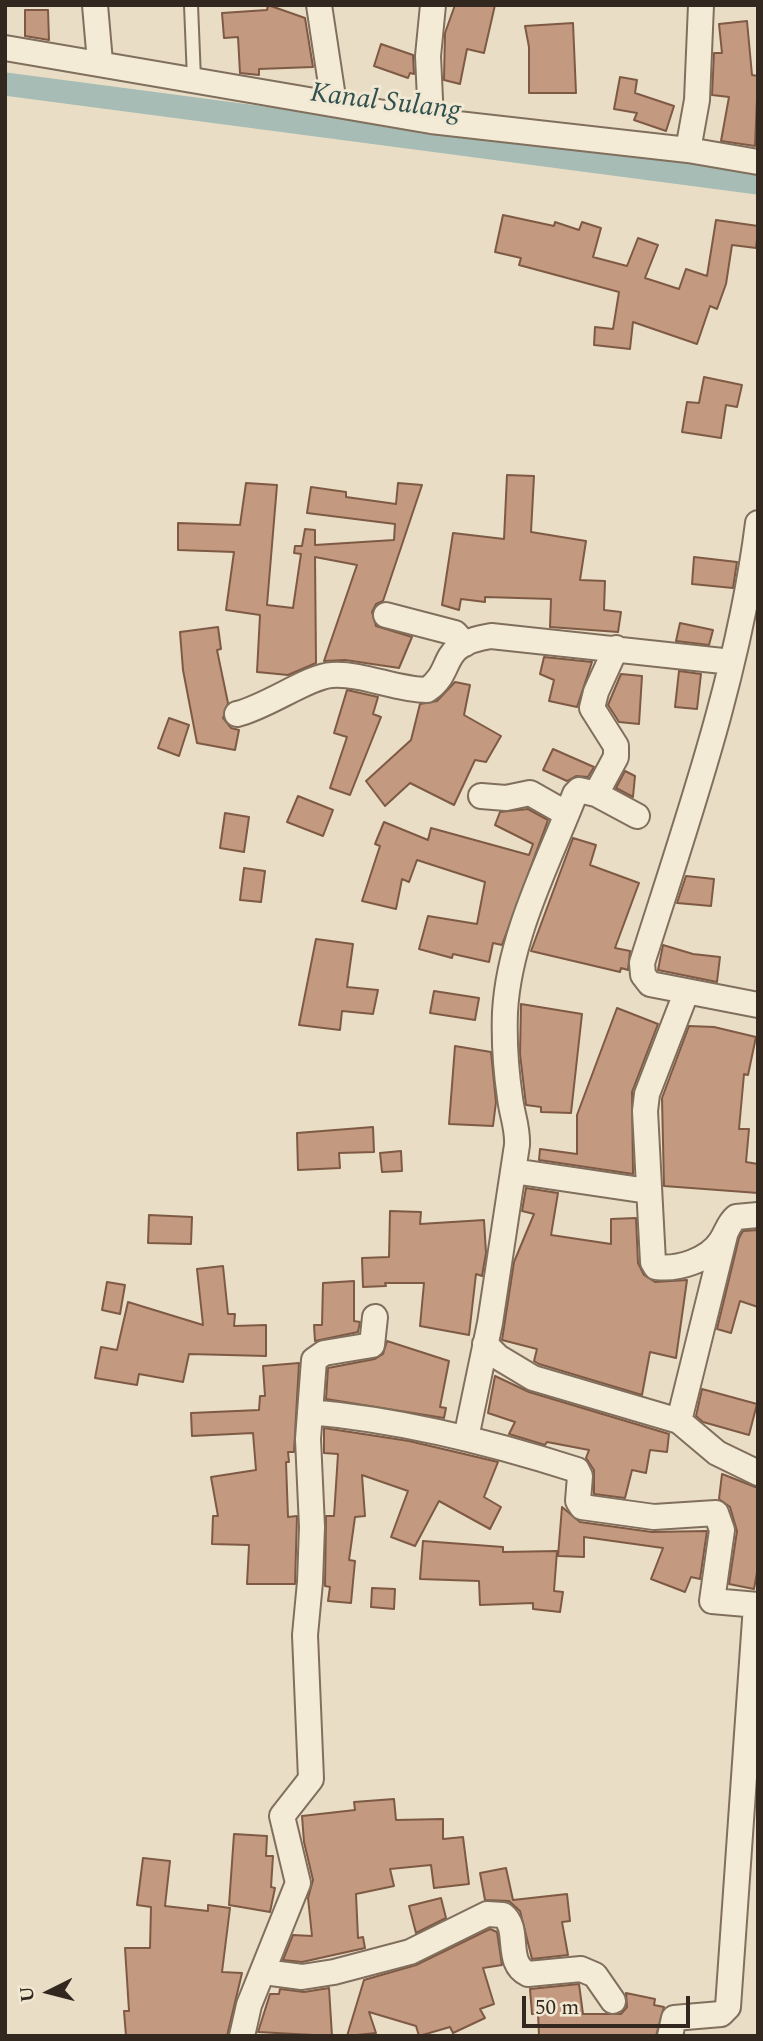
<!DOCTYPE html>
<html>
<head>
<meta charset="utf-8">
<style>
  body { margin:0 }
  #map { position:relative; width:763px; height:2041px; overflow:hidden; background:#e9ddc5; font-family:Spectral,serif }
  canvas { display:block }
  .frame { position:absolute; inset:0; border:7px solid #33281f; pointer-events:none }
  .north { position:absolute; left:14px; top:1957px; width:70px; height:70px; -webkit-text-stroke:5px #f1e8d3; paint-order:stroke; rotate:264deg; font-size:19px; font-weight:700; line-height:28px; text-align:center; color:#33281f }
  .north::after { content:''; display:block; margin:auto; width:24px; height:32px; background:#33281f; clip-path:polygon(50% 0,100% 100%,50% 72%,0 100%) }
  .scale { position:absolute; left:522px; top:1996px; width:168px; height:32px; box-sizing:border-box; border:4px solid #33281f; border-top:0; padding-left:9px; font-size:21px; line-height:24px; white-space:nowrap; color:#33281f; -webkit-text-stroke:5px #f1e8d3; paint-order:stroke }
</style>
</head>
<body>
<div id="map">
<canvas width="763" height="2041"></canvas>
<div class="frame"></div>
<div class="north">U</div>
<div class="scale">50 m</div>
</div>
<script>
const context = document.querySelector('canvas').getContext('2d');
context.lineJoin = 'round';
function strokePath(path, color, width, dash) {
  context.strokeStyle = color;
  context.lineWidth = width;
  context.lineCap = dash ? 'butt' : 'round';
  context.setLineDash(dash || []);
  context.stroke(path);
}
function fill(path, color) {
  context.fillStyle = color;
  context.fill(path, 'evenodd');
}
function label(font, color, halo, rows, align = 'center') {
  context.font = font + ' Spectral,serif';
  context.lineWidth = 6;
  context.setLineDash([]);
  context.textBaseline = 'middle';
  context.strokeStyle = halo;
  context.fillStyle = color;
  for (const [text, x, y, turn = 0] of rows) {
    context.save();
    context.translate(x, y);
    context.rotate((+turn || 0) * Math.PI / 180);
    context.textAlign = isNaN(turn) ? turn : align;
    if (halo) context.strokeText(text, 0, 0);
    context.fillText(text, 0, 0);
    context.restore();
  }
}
const canal = new Path2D(`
  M5,84L758,183`);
const building = new Path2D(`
  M268,5L305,18L313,67L259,69V75L240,73L238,37L224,38L222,13L267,10Z
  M455,5H495L484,53L467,49L460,84L444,80L445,33Z
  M25,10H48L49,40L25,36Z
  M747,21L752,75L758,76L755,146L721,141L729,97L712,95L714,53H722L719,24Z
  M573,23L576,93H529V47L525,26Z
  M381,44L413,55L414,74L410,73L408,78L374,66Z
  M620,77L637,80L635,93L674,106L666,131L634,120L637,113L614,109Z
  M503,215L554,226L555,222L579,230L582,222L601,228L593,257L627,266L638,238L658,245L645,278L679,289L686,269L707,276L716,220L758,226V231L756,248L732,245L726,284L717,309L710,306L697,344L633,322L630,349L594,345L595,327L613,329L619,292L519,265L521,258L495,252Z
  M704,377L742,385L737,407L726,405L721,438L682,432L687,402L699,403Z
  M507,475L534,476L531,532L586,541L580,580L605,581L604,610L621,612L618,632L550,627L551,599L485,597V602L461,599L459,610L442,605L453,533L504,539Z
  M246,483L277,485L267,605L293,608L301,554L294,553L295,546H302L305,529L315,530V545L394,540L395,524L307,513L311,487L346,492V497L396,504L398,483L422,485L383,601L376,604L372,612L376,626L412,637L399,668L345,660L324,661L357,565L315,557L316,663L288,675L257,672L260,615L226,610L234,552L178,550V523L240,525Z
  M694,557L737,562L733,588L692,584Z
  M680,623L713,630L709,645L676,641Z
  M218,627L221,649L217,650L228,703L223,718L231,728L239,730L235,750L197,743L183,670L180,632Z
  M544,657L592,662L577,707L549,701L554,680L540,674Z
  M679,671L701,674L697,709L675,707Z
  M621,674L642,676L639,724L619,722L608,705Z
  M455,682L470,685L464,715L501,736L486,762L475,760L454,805L410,783L385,806L366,781L411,740L420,704L437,701Z
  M347,690L378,697L373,714L381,717L350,795L330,788L347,737L334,733Z
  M169,718L189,725L179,756L158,748Z
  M553,749L594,767L588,777L576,776L567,781L543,770Z
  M625,771L635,776L633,797L616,788Z
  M298,796L333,810L323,836L287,822Z
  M528,809L548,820L502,945L493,943L489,962L453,954L452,958L419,949L428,916L477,924L485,882L417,860L409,882L402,879L396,909L362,901L380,846L375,844L384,822L428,840L431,828L529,855L533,844L495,825L500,812Z
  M225,813L249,817L244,852L220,848Z
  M573,838L596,845L590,865L639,883L615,948L630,951L628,970L621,968L620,972L531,951Z
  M244,868L265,871L261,902L240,900Z
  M686,876L714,879L711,906L677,903Z
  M316,939L353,944L347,987L378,990L373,1014L342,1011L340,1030L299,1025Z
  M663,945L693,954L720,957L717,982L658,970Z
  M434,991L479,998L475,1020L430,1013Z
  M521,1004L582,1014L571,1113L541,1112V1107L526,1105L520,1054Z
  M617,1008L658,1024L632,1092L633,1174L539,1160L540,1149L577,1154V1115Z
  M689,1026L714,1027L756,1037L748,1075L744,1074L739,1129H749L746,1162L758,1164V1193L664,1186L662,1098Z
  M455,1046L491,1052L496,1102L493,1126L449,1124Z
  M373,1127L374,1152L339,1153L340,1168L298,1170L297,1133Z
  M401,1151L402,1171L382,1172L380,1153Z
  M526,1188L558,1193L551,1235L611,1244V1219L636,1218L638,1263L644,1275L655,1282L687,1280L676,1358L650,1352L642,1395L539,1364L534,1361L537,1349L502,1340L514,1262L534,1214L522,1211Z
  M390,1211L421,1212L420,1224L484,1220L486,1253L482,1276L476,1274L469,1335L420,1326L424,1283H385L386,1286L363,1287L362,1258L389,1257Z
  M149,1215L192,1217L191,1244L148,1243Z
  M758,1230V1307L740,1301L731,1333L717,1329L739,1238L743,1231Z
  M223,1266L228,1314H235L234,1326L266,1325V1356L189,1354L183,1382L139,1374L137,1385L95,1378L101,1347L117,1350L128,1302L203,1325L197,1269Z
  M354,1281V1321L360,1322L358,1332L315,1341L314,1325H322L323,1283Z
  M107,1282L125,1285L120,1314L102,1310Z
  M387,1341L449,1361L440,1407L446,1408L444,1418L326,1399L328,1368L375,1359L383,1354Z
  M299,1363L294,1452H288L289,1462H286L288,1517L297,1516L295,1584H247L249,1545L212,1544L213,1516H218L211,1477L256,1470L253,1433L192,1436L191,1413L259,1410L260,1396H265L263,1366Z
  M495,1376L529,1392L669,1434L667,1452L650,1450L646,1473L632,1470L625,1498L594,1494V1470L586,1458L589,1450L547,1442L545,1445L509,1434L515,1422L488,1413Z
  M702,1389L757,1404L749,1435L703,1422L696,1416Z
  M324,1428L409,1441L498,1462L484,1497L501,1507L490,1529L439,1501L415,1546L391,1537L408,1491L362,1475L365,1516L355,1517L349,1560L355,1561L351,1603L328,1601L330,1587L325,1586L326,1516H334L338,1454L324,1453Z
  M722,1474L758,1488V1567L754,1589L729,1584L737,1531L730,1507L719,1499Z
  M562,1507L580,1522L652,1532L707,1531L700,1579L691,1577L685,1592L651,1579L663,1548L584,1537V1557L558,1556Z
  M423,1541L503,1547V1552L557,1551L554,1591L563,1592L560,1612L533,1609V1603L480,1605L479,1581L420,1579Z
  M372,1588L395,1589L394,1609L371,1607Z
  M394,1799L396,1820L443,1819V1839L463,1837L469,1884L434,1888L431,1865L390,1869L394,1886L356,1894L358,1938L363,1937L365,1948L302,1962L283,1960L293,1935L312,1936L308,1898L313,1880L304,1842L302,1816L355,1810L354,1802Z
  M234,1834L267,1836L266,1856H273L271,1887L275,1888L270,1912L229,1905Z
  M143,1858L170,1861L165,1906L208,1911V1905L230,1908L222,1972L242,1973L227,2036H126L124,2011H129L125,1948H150L151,1907L137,1905Z
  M506,1868L513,1900L567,1894L570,1921L562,1922L568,1955L532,1959L520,1911L509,1901L485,1900L480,1873Z
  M441,1898L446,1918L416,1933L409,1906Z
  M490,1929L497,1932L502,1965L483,1968L494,2004L480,2009L485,2018L453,2033L450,2027L419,2036L416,2026L369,2012L376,2033L347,2036L364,1980L416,1965Z
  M579,1984L583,2014H621L627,2007L626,1993L655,1999L654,2005L664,2007L656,2036H539L538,2013L532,2014L530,1989Z
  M329,1988L332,2036L258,2032L270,1994H279L280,1989L304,1992Z`);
const service = new Path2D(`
  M191,5L194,79`);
const minor = new Path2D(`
  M95,5L100,62
  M319,5L334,104
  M5,48L431,121L688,150L758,162
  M431,121L428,56L433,5
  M688,150L697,100L701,5
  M758,523C739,674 688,818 642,963L643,975L650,984L758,1005
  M386,615L455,633L465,644
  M237,714C267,707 309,676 332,675C363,673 396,690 427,690C457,669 435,645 491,636L732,662
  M596,794L637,816
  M481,796L506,798L530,793L567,814
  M686,993L647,1094L645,1111L653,1262L656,1267C678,1270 709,1260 721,1241C727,1232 728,1224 736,1217L758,1215
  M513,1171L648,1191
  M485,1344L498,1357L533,1378L679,1421L717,1453L758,1473
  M310,1412C401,1420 490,1442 577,1470L580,1476L578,1501L582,1507L654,1517L716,1513L722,1530L712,1601L758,1605
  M679,1421L725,1235
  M466,1438L490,1323L517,1145C518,1128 512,1115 510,1098C506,1071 504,1039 505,1012C509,937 548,863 575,794L579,790L596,794L616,757V746L592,708L596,692L616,648
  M264,1972L302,1977L334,1972L410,1952L487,1914L503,1915C521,1929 504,1963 528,1974L581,1969L595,1975L613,2001
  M242,2036L249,2005L298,1883L282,1816L311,1779L305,1635L310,1582L312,1527L308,1439L314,1360L324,1353L372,1345L375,1317
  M670,2036L674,2018L721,2014L728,2007L756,1605`);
const waterNames = [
  ["Kanal Sulang",385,104,7]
];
strokePath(canal, '#a6bcb5', 23);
fill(building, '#c3997f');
strokePath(building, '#7e5a45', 2);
strokePath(service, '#816f5d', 16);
strokePath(minor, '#816f5d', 28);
strokePath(service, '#f4ebd7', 12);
strokePath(minor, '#f4ebd7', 24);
label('italic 28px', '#30514e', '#f1e8d3', waterNames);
</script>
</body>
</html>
